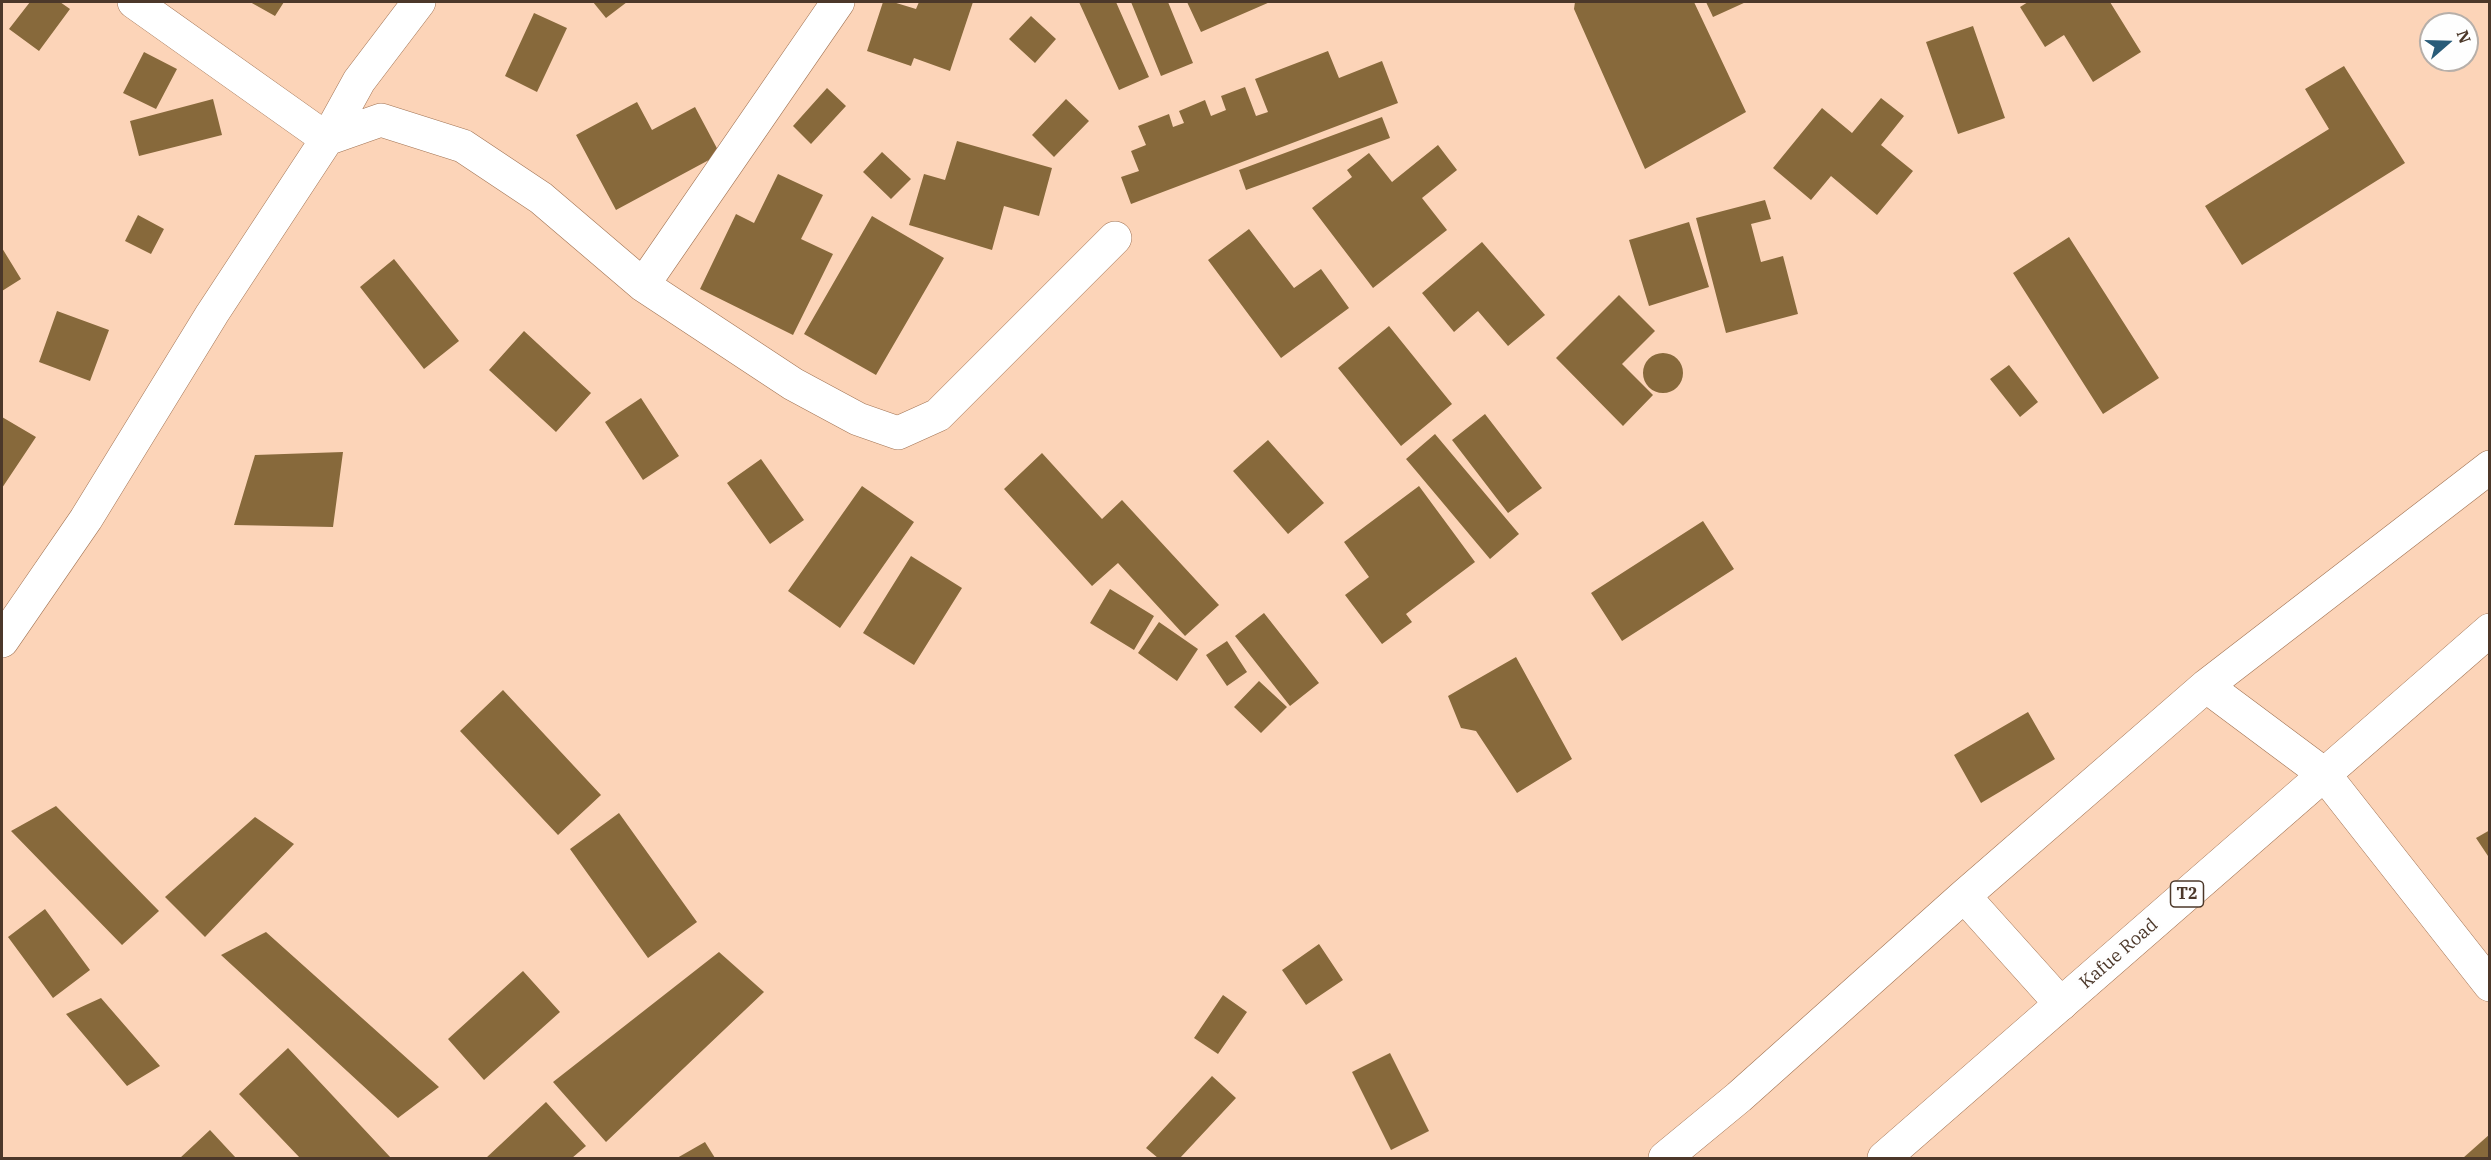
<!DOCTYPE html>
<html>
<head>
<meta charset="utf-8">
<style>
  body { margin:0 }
  #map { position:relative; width:2491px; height:1160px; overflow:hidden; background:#fcd4b8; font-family:"IBM Plex Serif",serif }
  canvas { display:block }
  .frame { position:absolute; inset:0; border:3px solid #4c382a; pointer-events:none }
  .north { position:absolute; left:2419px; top:12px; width:60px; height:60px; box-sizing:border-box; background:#fefefe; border:2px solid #b7afa9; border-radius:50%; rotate:70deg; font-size:16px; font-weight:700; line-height:24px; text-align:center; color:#4c382a }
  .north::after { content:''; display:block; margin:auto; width:21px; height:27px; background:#295c79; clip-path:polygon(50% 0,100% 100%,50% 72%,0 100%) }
</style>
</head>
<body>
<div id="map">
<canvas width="2491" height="1160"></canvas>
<div class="frame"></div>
<div class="north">N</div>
</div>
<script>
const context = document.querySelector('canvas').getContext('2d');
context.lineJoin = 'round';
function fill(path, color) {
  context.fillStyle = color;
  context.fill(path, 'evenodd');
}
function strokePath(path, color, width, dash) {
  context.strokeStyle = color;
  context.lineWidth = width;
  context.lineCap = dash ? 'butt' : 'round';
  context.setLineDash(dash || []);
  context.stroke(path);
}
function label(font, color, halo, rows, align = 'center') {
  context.font = font + ' "IBM Plex Serif",serif';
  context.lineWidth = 6;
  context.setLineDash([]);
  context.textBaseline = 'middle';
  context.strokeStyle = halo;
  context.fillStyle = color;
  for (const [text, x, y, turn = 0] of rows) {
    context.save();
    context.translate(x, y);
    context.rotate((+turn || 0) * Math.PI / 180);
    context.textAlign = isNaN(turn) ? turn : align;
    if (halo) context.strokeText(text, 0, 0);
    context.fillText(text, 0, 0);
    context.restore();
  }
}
const building = new Path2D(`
  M30,2H60L70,9L39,51L9,29Z
  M250,2H284L275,16Z
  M593,2H627L606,18Z
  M883,2H893L916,9L919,2H973L950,71L914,58L911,66L867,51Z
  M1079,2H1116L1149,77L1119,90Z
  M1131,2H1168L1193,63L1161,76Z
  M1187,2H1270L1201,32Z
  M1575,2H1694L1746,112L1645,169L1574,9Z
  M1706,2H1746L1713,17Z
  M2028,2H2110L2141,52L2093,82L2064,35L2045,47L2020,7Z
  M534,13L567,28L537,92L505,76Z
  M1031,16L1056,39L1035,63L1009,39Z
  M1973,26L2005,118L1958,134L1926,42Z
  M1328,51L1339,78L1382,61L1398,103L1131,204L1121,177L1139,171L1131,151L1146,145L1138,126L1169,114L1173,127L1184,123L1179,111L1205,100L1211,116L1226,110L1221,96L1245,87L1256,116L1268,112L1255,79Z
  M144,52L177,69L156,109L123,93Z
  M2344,66L2405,163L2242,265L2205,206L2329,129L2305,89Z
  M827,88L846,106L811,144L793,126Z
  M1881,98L1904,116L1881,145L1913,171L1877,215L1831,176L1811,200L1773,168L1822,108L1852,133Z
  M213,99L222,135L139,156L130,121Z
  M1066,99L1089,121L1054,157L1032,135Z
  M637,102L652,130L695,107L720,154L616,210L576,135Z
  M1382,117L1390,138L1246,190L1239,170Z
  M957,141L1052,168L1039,216L1004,206L992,250L909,225L924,174L945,180Z
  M1438,145L1457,170L1422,198L1447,230L1373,288L1312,208L1352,177L1347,170L1369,153L1392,182Z
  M882,152L911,179L891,199L863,172Z
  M778,174L823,195L801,239L833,254L793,335L700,289L736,214L754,223Z
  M1765,200L1771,219L1751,224L1761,262L1783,256L1798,314L1726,333L1696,218Z
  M138,215L164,229L151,254L125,241Z
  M872,216L944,258L876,375L804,334Z
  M1689,222L1709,287L1649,306L1629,240Z
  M1249,229L1294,288L1321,269L1349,308L1281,358L1208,260Z
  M2069,237L2159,378L2103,414L2013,273Z
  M1482,242L1545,315L1508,346L1478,311L1454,332L1422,293Z
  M2,248L21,279L2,291Z
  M394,259L459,341L424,369L360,287Z
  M1619,295L1655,331L1622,364L1653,395L1623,426L1556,358Z
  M57,311L109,330L90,381L39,362Z
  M1389,326L1452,404L1401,446L1338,368Z
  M524,331L591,393L556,432L489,370Z
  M1643 373a20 20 0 1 1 40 0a20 20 0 1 1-40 0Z
  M2009,365L2038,402L2020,417L1990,379Z
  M641,398L679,456L643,480L605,422Z
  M1485,414L1542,488L1508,513L1452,440Z
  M2,417L36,437L2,488Z
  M1435,434L1519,534L1490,559L1406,459Z
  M1268,440L1324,503L1288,534L1233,471Z
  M343,452L333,527L234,525L255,455Z
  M1042,453L1102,519L1122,500L1219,605L1185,636L1118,563L1092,586L1004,489Z
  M761,459L804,520L770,544L727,483Z
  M862,486L914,522L840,628L788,591Z
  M1419,486L1475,562L1406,614L1412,622L1382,644L1345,595L1369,577L1344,542Z
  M1703,521L1734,569L1622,641L1591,593Z
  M911,556L962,588L914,665L863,633Z
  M1110,589L1154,616L1134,650L1090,623Z
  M1264,613L1319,683L1290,706L1235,636Z
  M1159,622L1198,649L1177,681L1138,653Z
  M1227,641L1247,672L1227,686L1206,655Z
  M1516,657L1572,759L1517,793L1476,731L1461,728L1448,696Z
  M1259,681L1287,707L1261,733L1234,707Z
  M503,690L601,795L558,835L460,731Z
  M2028,712L2055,759L1981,803L1954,755Z
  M56,806L159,911L122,945L11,831Z
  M619,813L697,922L648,958L570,849Z
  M255,817L294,844L205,937L165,897Z
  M2490,830V859L2476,838Z
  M45,909L90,970L53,998L8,937Z
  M266,932L439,1087L398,1118L221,955Z
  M1319,944L1343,980L1306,1005L1282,970Z
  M719,952L764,992L606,1142L553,1082Z
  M523,971L560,1012L484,1080L448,1039Z
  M1223,995L1247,1012L1218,1054L1194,1038Z
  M101,998L160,1066L127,1086L66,1014Z
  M288,1048L391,1158H300L239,1094Z
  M1390,1053L1429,1131L1391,1150L1352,1072Z
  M1212,1076L1236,1098L1180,1158H1158L1146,1148Z
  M546,1102L586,1146L572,1158H486Z
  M210,1130L236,1158H180Z
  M2490,1134V1158H2463Z
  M705,1142L715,1158H677Z`);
const minor = new Path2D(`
  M134,2L327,139L381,120L463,146L541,198L643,285L793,384L858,419L898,433L938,415L1115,238
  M643,285L838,2
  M2490,467L2206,686L2324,774L2490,985
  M2,641L86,519L212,314L327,139L359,81L419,2
  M1964,896L2061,1004
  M1665,1158L1739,1097L1964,896L2206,686`);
const highway = new Path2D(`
  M1884,1158L2490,630`);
const shields = [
  [2187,894,33]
];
const shieldNames = [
  ["T2",2187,894]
];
const streetNames = [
  ["Kafue Road",2119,954,-41]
];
fill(building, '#87693b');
strokePath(minor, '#a17353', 34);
strokePath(highway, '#a17353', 34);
strokePath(minor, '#fff', 33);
strokePath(highway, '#fff', 33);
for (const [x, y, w] of shields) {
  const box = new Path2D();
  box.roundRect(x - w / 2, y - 13, w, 26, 4.5);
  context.fillStyle = '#fefefe';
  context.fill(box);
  strokePath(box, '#4c382a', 1.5);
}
label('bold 16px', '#4c382a', null, shieldNames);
label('18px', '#4c382a', '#fefefe', streetNames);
</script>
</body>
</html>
